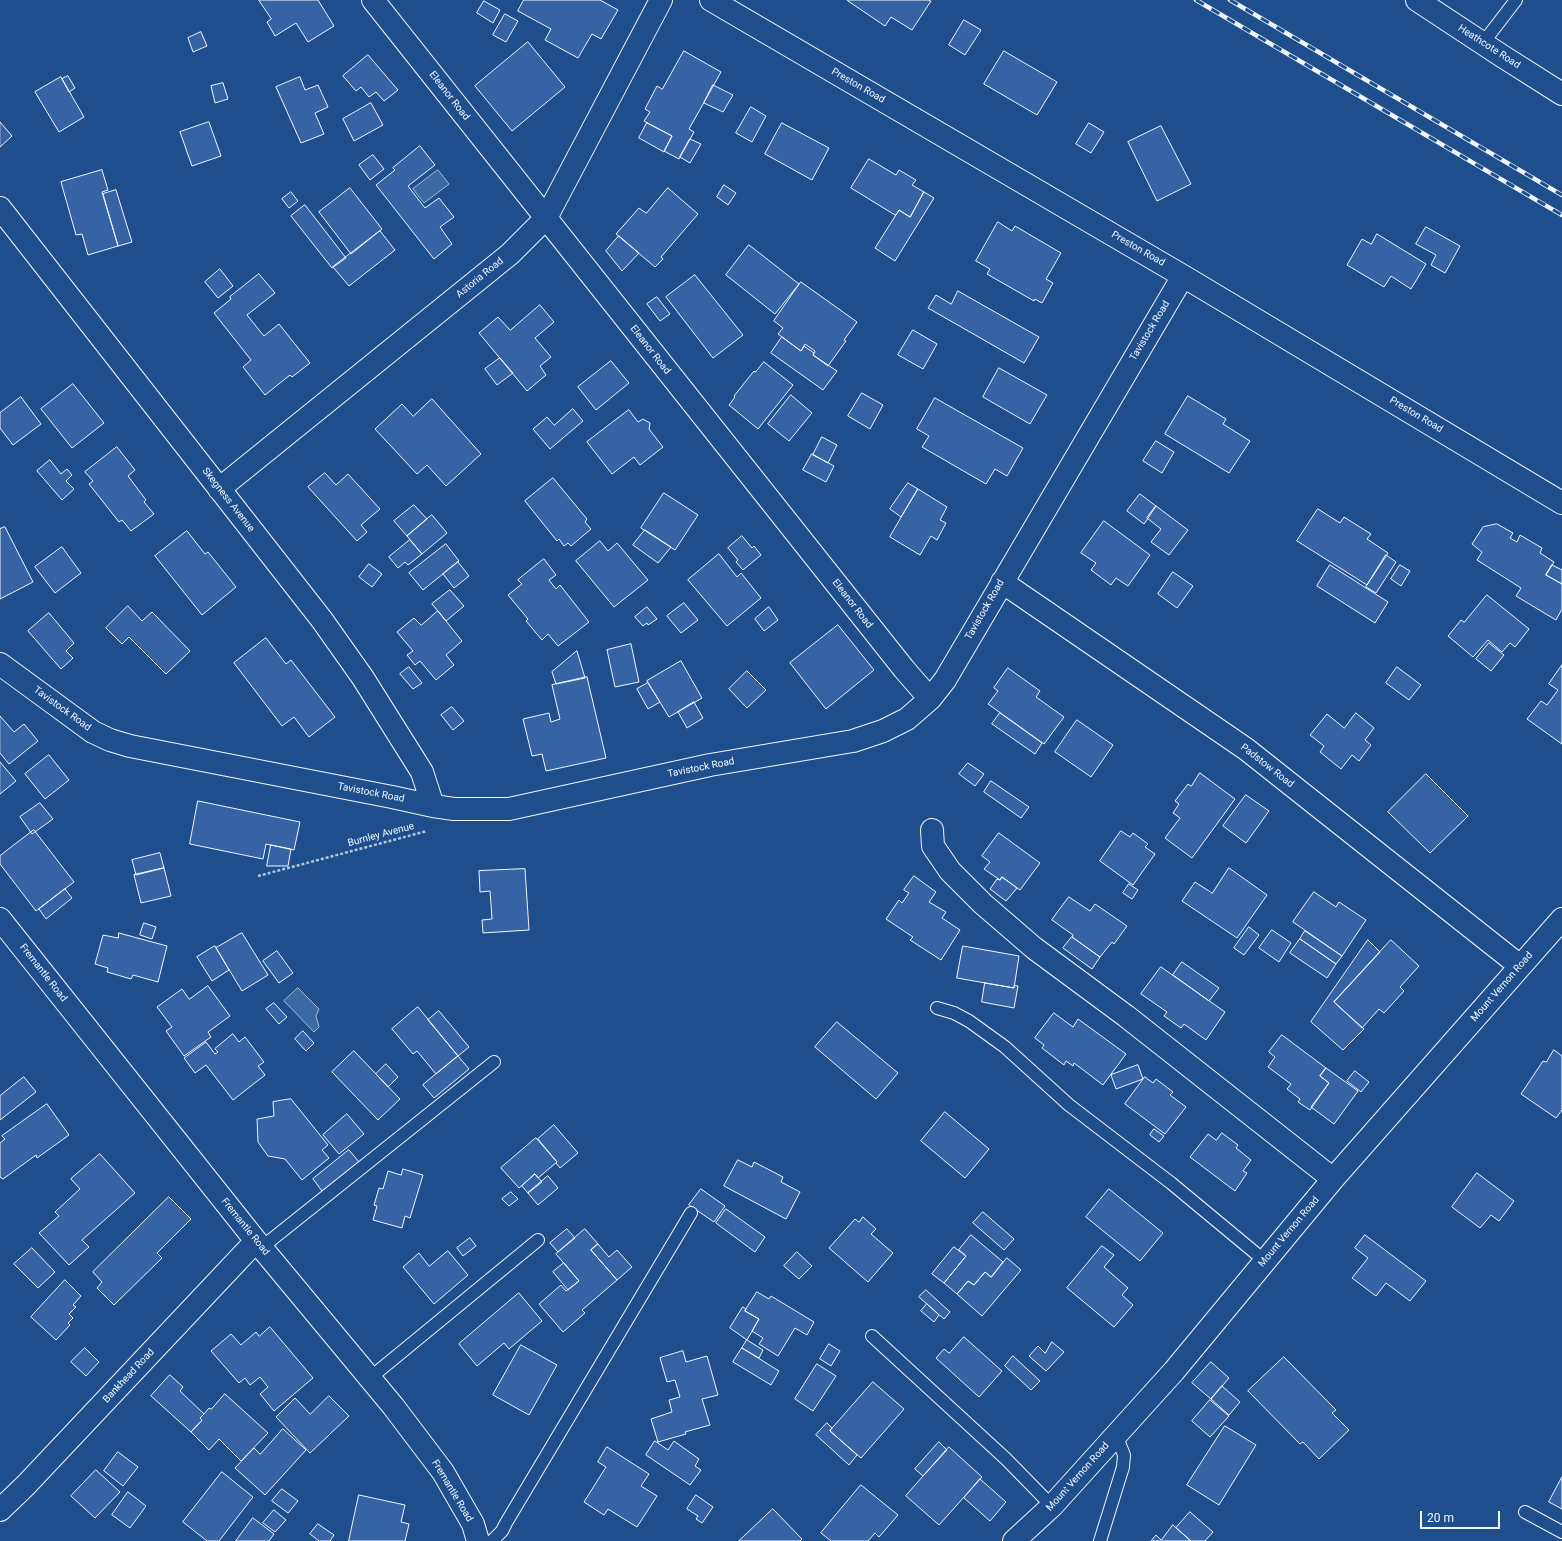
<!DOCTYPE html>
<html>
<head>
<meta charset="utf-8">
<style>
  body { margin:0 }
  #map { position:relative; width:1562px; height:1541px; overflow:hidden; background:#1f4e8c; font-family:Roboto,sans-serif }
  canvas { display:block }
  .scale { position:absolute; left:1420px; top:1511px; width:80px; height:18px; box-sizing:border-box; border:2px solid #f2f6ff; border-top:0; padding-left:5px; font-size:12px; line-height:14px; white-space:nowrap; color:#f2f6ff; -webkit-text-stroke:3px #1f4e8c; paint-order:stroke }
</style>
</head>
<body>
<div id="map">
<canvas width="1562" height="1541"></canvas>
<div class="scale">20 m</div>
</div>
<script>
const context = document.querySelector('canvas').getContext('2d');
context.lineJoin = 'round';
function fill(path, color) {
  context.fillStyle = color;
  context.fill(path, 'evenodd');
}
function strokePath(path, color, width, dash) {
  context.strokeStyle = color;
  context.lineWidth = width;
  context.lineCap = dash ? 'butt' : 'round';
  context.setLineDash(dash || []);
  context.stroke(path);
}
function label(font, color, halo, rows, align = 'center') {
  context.font = font + ' Roboto,sans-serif';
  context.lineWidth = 3;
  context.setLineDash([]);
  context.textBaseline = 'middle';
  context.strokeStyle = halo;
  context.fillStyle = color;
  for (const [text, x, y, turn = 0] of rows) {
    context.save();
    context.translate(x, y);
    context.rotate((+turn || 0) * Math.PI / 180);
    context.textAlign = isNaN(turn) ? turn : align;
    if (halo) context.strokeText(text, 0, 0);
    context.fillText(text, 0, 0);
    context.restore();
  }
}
const water = new Path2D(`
  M438,170L449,184L424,203L413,189Z
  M298,988L319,1009L316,1016L319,1027L314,1032L284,1001Z`);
const building = new Path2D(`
  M259,0H318L334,26L308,42L296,23L275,36L267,22L271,19Z
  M524,0H600L618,10L601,39L592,34L578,58L545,40L551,29L518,11Z
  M848,0H928L931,1L912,30L891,17L885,26L848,1Z
  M484,1L500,10L493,23L477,13Z
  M505,14L518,21L506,42L493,35Z
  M964,20L981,30L965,55L949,45Z
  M201,32L207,46L193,52L188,38Z
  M528,42L565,87L512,131L475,86Z
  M684,51L721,72L689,129L694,132L679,159L664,151L672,136L644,121L650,112L645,109L657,86L662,89Z
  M1004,51L1057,82L1037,115L984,84Z
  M368,55L398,90L384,101L376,92L369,97L361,87L356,91L343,76Z
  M68,76L75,88L69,92L62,79Z
  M61,77L84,117L59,132L35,92Z
  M300,77L305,90L318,85L328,107L315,113L324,134L301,143L276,87Z
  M223,83L228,99L215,103L211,86Z
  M713,85L733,95L723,112L704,103Z
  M371,103L383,125L354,141L343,119Z
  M751,107L766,116L752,142L736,133Z
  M0,122L12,136L0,147Z
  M209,122L221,156L192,166L180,132Z
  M647,123L672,136L664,152L639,138Z
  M782,123L829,148L812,180L765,154Z
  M1089,123L1104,132L1091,153L1076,144Z
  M1161,126L1191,184L1157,201L1128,142Z
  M690,139L701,144L690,163L680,157Z
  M420,146L435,165L408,186L425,208L439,198L454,217L440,227L452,244L434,259L376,185L395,170L393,168Z
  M373,155L384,169L370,180L359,165Z
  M869,159L896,175L899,170L916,180L912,185L924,192L910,217L899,210L896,215H895L851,188Z
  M102,170L108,190L102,192L118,246L88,255L82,234L76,235L61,182Z
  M724,185L736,193L728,205L717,197Z
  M350,188L382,229L351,254L319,212Z
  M668,188L698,214L661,257L663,259L655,267L616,234L639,208L646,213Z
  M116,190L132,242L118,246L103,194Z
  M291,192L298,201L289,208L282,199Z
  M924,192L934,198L895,261L875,248L899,210L910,217Z
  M305,205L346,258L332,268L291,216Z
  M998,222L1012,231L1015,226L1061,253L1046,279L1053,283L1042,303L1035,299L1034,301L987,274L990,269L976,261Z
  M1426,227L1460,246L1445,273L1431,265L1436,255L1416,244Z
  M380,231L395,250L349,286L333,267Z
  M1377,234L1426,264L1411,289L1391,276L1384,287L1347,265L1362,239L1371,244Z
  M619,236L639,253L622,271L606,251Z
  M749,245L799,284L775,314L726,275Z
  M220,269L233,286L218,298L205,282Z
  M259,274L275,293L247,315L264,336L279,324L310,363L292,377L290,375L265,395L243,367L251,360L214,313L231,299L230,297Z
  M695,275L743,335L713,358L666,297Z
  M801,282L857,322L844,340L846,341L828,366L813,355L815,351L805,344L801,351L778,334L783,328L774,321Z
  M958,291L1039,337L1024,363L928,308L936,295L951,304Z
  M657,297L670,314L660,321L647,304Z
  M540,305L554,322L535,338L551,357L540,366L546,375L527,391L479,333L498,317L510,330Z
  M913,330L937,344L923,369L898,355Z
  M782,337L801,351L804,346L814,353L813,355L837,371L823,390L771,353Z
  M500,358L513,373L497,385L485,369Z
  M611,361L629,383L596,410L578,387Z
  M764,362L793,385L758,429L729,405L735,397L734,396L754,371L755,372Z
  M999,368L1047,395L1030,424L983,397Z
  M73,384L104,423L72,448L41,409Z
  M862,393L883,405L870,429L848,416Z
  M791,395L812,413L789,441L768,424Z
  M1188,396L1226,419L1223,424L1250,441L1229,473L1165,434Z
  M21,397L41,424L13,445L0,428V413Z
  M935,398L1023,448L1007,476L995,469L986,484L922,447L929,436L917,429Z
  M432,399L481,454L446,486L427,465L417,474L375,429L402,404L413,416Z
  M573,409L583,421L550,449L533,429L547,417L554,425Z
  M629,410L638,422L643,419L650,423L649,429L663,447L640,465L634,457L612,474L587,442Z
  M822,437L837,445L828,463L813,455Z
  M1156,441L1174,452L1162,473L1143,461Z
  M117,447L135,470L128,476L146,500L144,502L154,514L131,531L122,520L119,522L89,484L93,481L85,472Z
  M812,454L834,466L826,482L803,470Z
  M50,460L61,474L67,469L72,475L66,481L74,489L62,500L37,471Z
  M325,473L336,485L348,474L380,509L361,525L367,532L357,541L308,487Z
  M553,478L587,519L585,522L591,529L571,546L568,543L564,546L559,539L557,541L525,501Z
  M908,483L918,489L901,517L890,509Z
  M918,489L947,507L940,520L946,523L937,540L931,536L920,555L890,537Z
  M664,493L698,515L675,550L641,528Z
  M1140,494L1156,506L1144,524L1127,511Z
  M414,505L427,519L407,536L394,521Z
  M1156,506L1188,530L1169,555L1151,542L1161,529L1147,518Z
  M1318,509L1340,523L1344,517L1371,534L1367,539L1388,553L1367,585L1297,541Z
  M432,515L447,533L422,554L407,536Z
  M1104,521L1150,555L1128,586L1116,578L1111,585L1091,570L1096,563L1081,553Z
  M1497,524L1513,533L1510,538L1517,542L1520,535L1542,548L1540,553L1554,562L1546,575L1562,584V609L1556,620L1516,596L1521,588L1477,560L1482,552L1472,544L1483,527Z
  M5,527L33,582L0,599V529Z
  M645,530L671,547L658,563L633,545Z
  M187,531L205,554L208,552L236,587L202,615L155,556Z
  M742,536L752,548L754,546L761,555L743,570L736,562L738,560L728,548Z
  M410,540L422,554L408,565L405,562L398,568L389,557Z
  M600,541L608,551L617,543L648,580L614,607L576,561Z
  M446,544L459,561L423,590L409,573Z
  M62,547L81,573L55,593L35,567Z
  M719,554L737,577L741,573L761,598L727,626L688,580Z
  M1386,555L1396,562L1376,593L1366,587Z
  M544,559L556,575L549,580L556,589L560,585L589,622L558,646L548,634L542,640L526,621L528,619L508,595L522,584L518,580Z
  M458,562L469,576L454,588L443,574Z
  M369,564L382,574L372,587L359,577Z
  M1330,565L1388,602L1375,623L1317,586Z
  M1400,565L1410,571L1401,586L1391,579Z
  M1552,565L1562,570V584L1546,575Z
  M1173,572L1193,586L1177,608L1158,594Z
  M450,590L464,606L446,621L432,604Z
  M1487,595L1529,629L1515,647L1510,643L1502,652L1488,640L1473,657L1448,636L1461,620L1464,622Z
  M684,603L698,620L681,633L667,616Z
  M128,606L142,621L152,612L190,651L166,674L129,637L122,644L106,628Z
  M647,607L657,619L648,625L647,623L643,626L635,617Z
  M769,607L778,620L764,631L755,619Z
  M438,611L462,641L446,655L454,665L436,680L420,661L415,665L407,655L413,651L397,632L414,618L421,625Z
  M49,613L74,643L66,651L73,658L61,669L28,631Z
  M838,625L874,670L826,709L790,663Z
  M266,638L286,664L291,660L335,717L309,737L294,717L282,726L234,663Z
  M1489,643L1504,655L1491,671L1476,659Z
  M631,644L639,682L615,687L607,650Z
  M577,651L585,678L556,684L552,672Z
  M681,661L702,698L669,717L647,681Z
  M1562,665V744L1527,719L1541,701L1547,705L1558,690L1549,684Z
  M409,667L422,683L413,689L400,674Z
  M1397,667L1421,685L1409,700L1386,683Z
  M1008,668L1040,691L1036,697L1064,717L1044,744L988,704L998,691L994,688Z
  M747,671L766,690L747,708L729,689Z
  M587,677L606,758L546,771L542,754L532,756L523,719L549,713L551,722L560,719L552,685Z
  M648,683L660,702L648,709L637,689Z
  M694,702L703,718L687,728L678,712Z
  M452,707L464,721L453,730L441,715Z
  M1000,713L1042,743L1035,754L992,724Z
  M1356,713L1374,728L1365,740L1371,745L1359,761L1352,755L1341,769L1320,752L1324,746L1310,735L1327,714L1344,728Z
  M0,716L14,732L24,724L38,741L9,764L0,753Z
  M1077,720L1113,745L1091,777L1055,752Z
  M49,755L69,780L45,799L25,774Z
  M0,762L16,781L0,794Z
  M968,763L984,774L975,786L959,774Z
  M1200,773L1235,799L1192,858L1165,838L1180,818L1173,813L1179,804L1175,801L1188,784L1191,786Z
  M1426,774L1468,816L1430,853L1388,812Z
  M991,781L1029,807L1021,818L984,792Z
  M1246,795L1269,811L1246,843L1223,826Z
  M198,801L300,822L294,850L266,844L263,859L190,844Z
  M40,803L53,819L32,834L20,817Z
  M34,830L74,882L36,911L0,864V856Z
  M1121,831L1130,837L1133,833L1148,844L1145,847L1155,854L1133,885L1100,861Z
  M999,833L1040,863L1020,890L1002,877L1000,880L984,869L990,862L982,856Z
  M271,845L291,849L288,866H267Z
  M160,853L164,868L136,875L132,860Z
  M164,868L171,896L141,903L134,875Z
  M1229,868L1267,895L1237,938L1182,901L1195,882L1212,893Z
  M525,869L529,930L483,933L482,920L492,919L490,891L480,892L479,871Z
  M914,876L936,892L929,902L946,912L942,918L960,930L941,960L910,940L913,937L886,919L899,900L902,903L909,893L904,890Z
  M1002,877L1017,888L1006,901L990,889L997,879L1000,880Z
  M1129,884L1138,890L1132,899L1123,893Z
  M65,889L72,898L46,919L39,909Z
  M1314,892L1336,907L1339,902L1366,920L1342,956L1293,922Z
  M1069,897L1090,911L1095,904L1127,926L1114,944L1112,942L1100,957L1072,937L1073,935L1052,920Z
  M144,923L156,927L152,939L140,935Z
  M1249,927L1259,935L1244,955L1234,948Z
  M1272,930L1291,943L1279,962L1259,948Z
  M1305,931L1342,956L1336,964L1300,939Z
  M119,933L167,946L158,982L133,975L131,979L107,972L108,968L95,964L103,935L118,938Z
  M242,933L268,975L242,991L216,948Z
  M1072,937L1100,957L1092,969L1063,948Z
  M1300,939L1336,964L1327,978L1290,953Z
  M1368,940L1380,952L1334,1002L1364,1029L1343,1050L1311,1022Z
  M1391,940L1419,966L1400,987L1404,991L1384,1013L1379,1009L1362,1028L1334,1002Z
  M215,946L229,970L212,981L197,957Z
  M963,946L1019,956L1014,988L957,978Z
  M277,951L293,973L279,983L263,961Z
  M1182,962L1219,988L1209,1001L1173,975Z
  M1161,967L1225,1012L1206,1040L1184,1024L1181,1028L1164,1016L1167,1012L1141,994Z
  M985,983L1014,988V985L1018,986L1014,1008L982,1002Z
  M208,986L230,1016L208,1032L211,1037L184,1056L166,1031L172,1027L157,1007L182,989L189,999Z
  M274,1003L287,1017L279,1024L266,1009Z
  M418,1007L458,1056L436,1074L417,1051L413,1054L392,1029Z
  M439,1011L469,1047L458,1056L428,1020Z
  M1054,1013L1073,1027L1078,1019L1126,1054L1103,1085L1074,1063L1073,1066L1066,1061L1064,1065L1042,1048L1044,1045L1035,1038Z
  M837,1022L898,1073L876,1099L815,1047Z
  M303,1031L314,1043L306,1051L295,1039Z
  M233,1034L239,1042L245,1037L264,1062L258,1066L265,1075L233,1100L206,1065L195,1073L184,1058L206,1042L215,1054L218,1052L215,1049Z
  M1282,1035L1326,1068L1320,1076L1329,1083L1310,1110L1298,1102L1300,1099L1287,1089L1291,1084L1268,1067L1275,1057L1269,1052Z
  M1554,1050L1562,1056V1110L1556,1118L1521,1094L1543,1061L1546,1062Z
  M354,1051L400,1099L378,1120L332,1072Z
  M458,1056L469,1069L434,1098L423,1085Z
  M386,1064L398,1077L388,1087L376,1074Z
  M1138,1065L1143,1079L1116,1089L1111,1075Z
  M1326,1068L1358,1091L1334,1124L1311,1107L1329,1083L1320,1076Z
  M1355,1071L1369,1082L1361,1092L1347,1081Z
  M24,1077L36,1092L0,1120V1096Z
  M1145,1077L1153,1083L1156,1079L1173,1092L1170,1095L1186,1107L1165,1134L1125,1104Z
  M291,1099L328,1145L322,1150L329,1158L302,1180L285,1159L268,1156L258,1142L257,1119L274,1116L273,1102Z
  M47,1104L69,1135L37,1158L36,1155L3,1179L0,1177V1143L5,1139L2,1136Z
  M945,1112L989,1149L965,1178L921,1141Z
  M347,1114L364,1134L339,1154L323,1135Z
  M554,1125L578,1153L560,1168L556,1163L557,1162L538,1139Z
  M1154,1129L1164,1136L1159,1142L1150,1135Z
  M1222,1133L1238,1145L1236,1148L1251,1160L1243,1171L1247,1173L1235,1191L1190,1157L1208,1134L1216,1140Z
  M536,1138L557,1162L538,1178L535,1174L519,1188L501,1168Z
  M349,1150L359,1162L322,1191L313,1179Z
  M100,1154L135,1193L82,1240L89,1247L69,1265L39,1233L59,1216L55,1212L80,1189L71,1179Z
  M738,1160L752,1167L754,1162L783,1177L781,1182L800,1192L786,1219L724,1186Z
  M403,1169L423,1175L410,1218L405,1216L402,1228L373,1220L377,1206L374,1205L379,1188L383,1189L388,1171L401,1175Z
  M1477,1173L1514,1201L1499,1221L1491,1215L1480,1228L1452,1207Z
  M535,1174L542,1182L528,1193L522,1186Z
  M548,1176L558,1188L538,1205L528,1193Z
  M701,1189L725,1206L714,1222L689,1205Z
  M1109,1189L1163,1233L1140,1261L1086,1217Z
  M511,1192L518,1199L509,1206L502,1199Z
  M169,1197L191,1219L157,1253L162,1258L114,1305L97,1288L102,1282L93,1272Z
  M726,1209L765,1237L755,1252L716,1223Z
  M983,1212L1014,1239L1004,1250L973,1223Z
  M863,1217L876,1229L871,1234L893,1253L868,1282L829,1248L855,1219L859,1222Z
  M567,1229L575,1238L558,1252L550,1243Z
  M585,1229L598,1244L591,1250L617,1280L582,1310L585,1313L563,1332L539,1304L561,1285L566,1291L579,1281L556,1254Z
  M971,1235L1003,1262L991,1277L985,1272L974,1285L968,1281L957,1294L944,1283L966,1256L959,1250Z
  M1365,1235L1426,1281L1410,1301L1386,1283L1376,1296L1352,1278L1368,1258L1355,1248Z
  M470,1238L476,1246L463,1256L457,1248Z
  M598,1244L609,1257L617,1250L632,1267L617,1280L591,1250Z
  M1102,1246L1114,1255L1104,1267L1128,1288L1122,1295L1133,1305L1114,1327L1067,1288Z
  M954,1247L966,1256L944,1283L932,1274Z
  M32,1248L55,1272L38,1288L14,1264Z
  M448,1251L468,1275L434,1304L403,1267L419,1253L429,1266Z
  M797,1252L812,1266L799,1279L784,1266Z
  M1007,1258L1021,1270L982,1316L957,1294L968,1281L974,1285L985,1272L991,1277Z
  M564,1263L579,1281L568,1290L553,1272Z
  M65,1280L81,1296L73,1305L76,1307L69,1314L73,1318L68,1323L70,1325L56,1340L31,1317Z
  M926,1290L950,1312L944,1319L919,1297Z
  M757,1292L769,1299L771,1296L814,1322L807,1335L795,1328L778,1356L759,1344L763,1338L752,1331L759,1319L745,1311Z
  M519,1293L542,1321L509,1349L504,1343L477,1366L459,1344Z
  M927,1304L939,1315L934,1322L921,1311Z
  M743,1307L746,1309L745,1311L759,1319L747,1340L730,1328Z
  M270,1327L313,1378L274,1411L260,1394L268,1387L260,1377L250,1385L245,1378L239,1383L211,1351L231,1334L241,1345L256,1332L259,1336Z
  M964,1337L1002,1371L979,1397L936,1358L944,1349L949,1353Z
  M747,1340L763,1350L759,1358L742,1348Z
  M1052,1342L1064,1352L1046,1371L1029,1356L1038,1346L1045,1353Z
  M829,1344L840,1351L831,1366L820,1359Z
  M521,1345L557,1365L529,1415L493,1395Z
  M85,1348L99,1362L86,1376L71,1362Z
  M742,1348L779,1371L771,1385L733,1362Z
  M683,1351L686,1362L707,1356L718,1395L702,1399L710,1425L685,1432L686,1434L658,1442L651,1419L672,1412L669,1400L680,1397L675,1380L667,1382L660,1358Z
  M1013,1356L1040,1381L1031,1390L1005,1366Z
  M1284,1357L1336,1410L1332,1413L1349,1430L1319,1459L1303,1442L1300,1444L1248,1391Z
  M1211,1362L1229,1378L1211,1399L1192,1383Z
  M817,1364L836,1376L813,1411L795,1399Z
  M170,1375L183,1387L180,1391L204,1414L200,1418L202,1420L191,1432L151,1396Z
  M873,1382L904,1409L861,1458L830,1431Z
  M1222,1386L1240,1402L1229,1415L1211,1399Z
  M225,1394L268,1433L241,1461L219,1439L209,1450L191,1432L202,1420L200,1418L204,1414L209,1408L211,1409Z
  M329,1396L349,1416L310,1453L276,1417L295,1398L310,1414Z
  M1210,1400L1229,1416L1210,1437L1192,1421Z
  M827,1423L832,1428L830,1431L857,1455L849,1465L816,1435Z
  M1225,1426L1256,1445L1219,1505L1187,1485Z
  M283,1429L306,1450L265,1495L235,1468L254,1448L260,1454Z
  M655,1441L668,1450L674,1441L699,1459L695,1466L701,1470L690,1485L646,1455Z
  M939,1442L947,1450L923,1476L915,1469Z
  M607,1447L649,1474L641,1486L657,1496L637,1527L608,1509L604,1515L584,1502L606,1467L598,1462Z
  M949,1447L982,1477L939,1525L906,1496Z
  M118,1452L138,1467L123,1486L104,1471Z
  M96,1470L120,1492L95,1518L71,1496Z
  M222,1472L253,1497L219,1541H207L183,1522Z
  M1562,1477V1509L1549,1502Z
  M980,1479L1006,1502L990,1521L964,1498Z
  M861,1485L898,1515L879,1537L875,1533L868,1541H831L821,1533Z
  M282,1489L298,1501L288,1513L272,1501Z
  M128,1492L146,1506L130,1528L112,1515Z
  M359,1495L405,1505L401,1522L409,1524L405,1541H349Z
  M696,1495L713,1507L702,1523L696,1519L698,1516L687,1509Z
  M773,1509L802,1539L800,1541H739Z
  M274,1510L286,1520L275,1532L263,1523Z
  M1190,1512L1213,1532L1205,1541H1191L1176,1528Z
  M253,1518L274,1534L269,1541H236Z
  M318,1524L334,1535L330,1541H319L310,1534Z
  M1173,1525L1191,1541H1151L1156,1535L1161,1540Z`);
const path = new Path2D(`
  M258,876L427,831`);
const lane = new Path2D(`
  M1483,43L1516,0
  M937,1008L954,1013L969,1021L1005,1047L1069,1105L1171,1183L1265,1261
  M261,1248L494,1062
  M872,1336L1006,1459L1052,1506
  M370,1378L538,1240
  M1525,1512L1562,1532
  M492,1541L502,1531L506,1523L691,1213
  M1100,1541L1123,1467L1124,1455L1116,1435`);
const street = new Path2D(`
  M373,0L904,669L930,699
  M711,0L1183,276L1562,503
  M1417,0L1502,56L1562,94
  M0,208L322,620L363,678L422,772L433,806
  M219,489L510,254L546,218L661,0
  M1002,582L1246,749L1520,966
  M0,664L93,732L110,740L130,746L392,797L433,806L454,809H509L710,765L853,741L883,731L907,719L930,699L945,680L1183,276
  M932,830L933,846L950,871L983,904L1034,948L1126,1016L1333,1179
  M0,919L256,1241L393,1406L443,1472L473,1524L478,1541
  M0,1510L26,1485L256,1241
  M1014,1541L1052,1506L1174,1371L1333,1179L1562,919`);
const rail = new Path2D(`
  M1196,0L1562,215
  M1230,0L1562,195`);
const streetNames = [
  ["Heathcote Road",1489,47,33],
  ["Preston Road",858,86,30],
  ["Eleanor Road",449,96,52],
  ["Preston Road",1138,249,30],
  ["Astoria Road",480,278,-39],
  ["Tavistock Road",1150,331,-59],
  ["Eleanor Road",650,350,52],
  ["Preston Road",1416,415,31],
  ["Skegness Avenue",228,500,52],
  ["Eleanor Road",852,604,52],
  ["Tavistock Road",985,610,-60],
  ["Tavistock Road",62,709,36],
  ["Padstow Road",1267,766,38],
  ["Tavistock Road",701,768,-11],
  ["Tavistock Road",371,793,11],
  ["Burnley Avenue",381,835,-15],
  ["Fremantle Road",43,973,52],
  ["Mount Vernon Road",1502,987,-49],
  ["Fremantle Road",245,1227,51],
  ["Mount Vernon Road",1289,1232,-50],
  ["Bankhead Road",129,1376,-47],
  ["Mount Vernon Road",1078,1477,-48],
  ["Fremantle Road",452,1491,59]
];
fill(water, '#3b69a3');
strokePath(water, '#a8bbd7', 1);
fill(building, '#3563a3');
strokePath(building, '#f2f6ff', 1);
strokePath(lane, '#f2f6ff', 14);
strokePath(street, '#f2f6ff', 24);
strokePath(path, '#b3c4dc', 2.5, [3, 2]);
strokePath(lane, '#1f4e8c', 12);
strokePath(street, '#1f4e8c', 22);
strokePath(rail, '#f2f6ff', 4.5);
strokePath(rail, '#1f4e8c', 3, [9]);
label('10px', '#f2f6ff', '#1f4e8c', streetNames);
</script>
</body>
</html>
